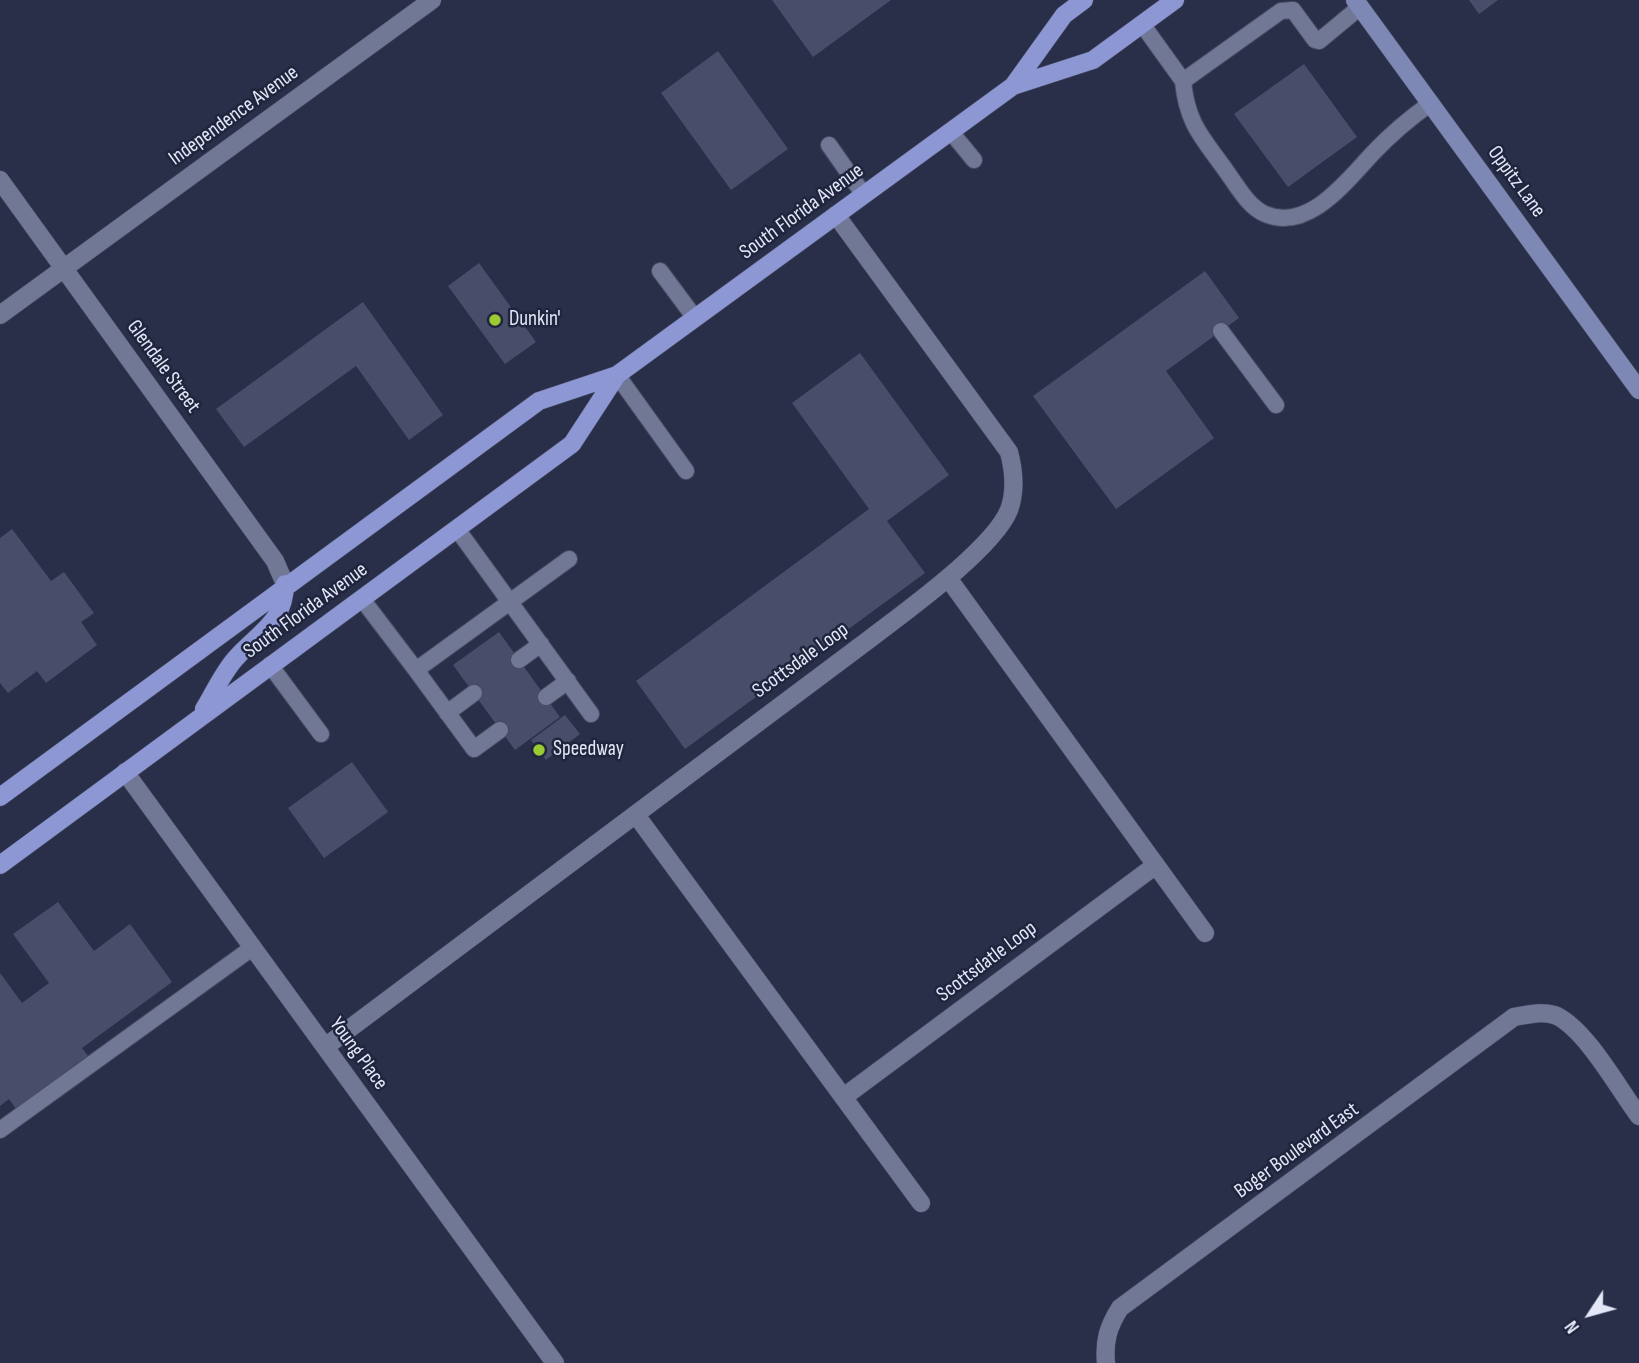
<!DOCTYPE html>
<html>
<head>
<meta charset="utf-8">
<style>
  body { margin:0 }
  #map { position:relative; width:1639px; height:1363px; overflow:hidden; background:#2a2f49; font-family:"Sofia Sans Condensed",sans-serif }
  canvas { display:block }
  .north { position:absolute; left:1555px; top:1279px; width:70px; height:70px; -webkit-text-stroke:5px #20253e; paint-order:stroke; rotate:234deg; font-size:19px; font-weight:700; line-height:28px; text-align:center; color:#e3e7f8 }
  .north::after { content:''; display:block; margin:auto; width:24px; height:32px; background:#e3e7f8; clip-path:polygon(50% 0,100% 100%,50% 72%,0 100%) }
</style>
</head>
<body>
<div id="map">
<canvas width="1639" height="1363"></canvas>
<div class="north">N</div>
</div>
<script>
const context = document.querySelector('canvas').getContext('2d');
context.lineJoin = 'round';
function fill(path, color) {
  context.fillStyle = color;
  context.fill(path, 'evenodd');
}
function strokePath(path, color, width, dash) {
  context.strokeStyle = color;
  context.lineWidth = width;
  context.lineCap = dash ? 'butt' : 'round';
  context.setLineDash(dash || []);
  context.stroke(path);
}
function label(font, color, halo, rows, align = 'center') {
  context.font = font + ' "Sofia Sans Condensed",sans-serif';
  context.lineWidth = 5;
  context.setLineDash([]);
  context.textBaseline = 'middle';
  context.strokeStyle = halo;
  context.fillStyle = color;
  for (const [text, x, y, turn = 0] of rows) {
    context.save();
    context.translate(x, y);
    context.rotate((+turn || 0) * Math.PI / 180);
    context.textAlign = isNaN(turn) ? turn : align;
    if (halo) context.strokeText(text, 0, 0);
    context.fillText(text, 0, 0);
    context.restore();
  }
}
const building = new Path2D(`
  M772,0H891L813,57Z
  M1469,0H1498L1479,14Z
  M718,51L788,149L731,190L661,93Z
  M1304,64L1357,137L1288,187L1234,114Z
  M479,263L536,342L505,364L448,286Z
  M1205,271L1239,318L1166,371L1214,438L1116,509L1033,396Z
  M363,302L443,415L409,440L356,366L244,447L216,409Z
  M860,353L949,475L887,521L925,573L685,749L636,681L869,509L792,403Z
  M12,529L51,581L64,572L94,613L81,622L97,645L46,683L37,671L8,693L0,683V538Z
  M499,632L560,717L515,750L453,665Z
  M565,715L580,734L546,760L531,740Z
  M352,762L388,812L324,858L288,808Z
  M58,902L94,951L130,924L172,982L82,1048L88,1056L16,1109L9,1099L0,1106V973L22,1003L49,983L13,934Z`);
const lane = new Path2D(`
  M1360,7L1319,41L1315,40L1293,10L1281,11L1183,81C1187,126 1205,140 1229,175C1239,189 1249,207 1265,214C1309,233 1348,179 1374,152C1391,134 1410,118 1431,103
  M1142,24L1183,81
  M951,132L974,160
  M829,145L864,195
  M660,271L695,318
  M1221,331L1276,405
  M617,375L686,471
  M457,529L591,714
  M362,599L416,670L569,559
  M519,660L541,644
  M270,665L321,734
  M416,670L474,749L500,730
  M546,697L568,681
  M447,713L474,693
  M0,1130L252,948`);
const street = new Path2D(`
  M0,180L275,561L285,584
  M0,315L432,0
  M948,578L1205,933
  M125,772L555,1363
  M636,815L921,1203
  M325,1047L871,638C906,611 993,549 1009,510C1016,491 1014,471 1009,452L836,215
  M845,1096L1156,865
  M1106,1363C1104,1341 1108,1327 1120,1308L1514,1017C1527,1015 1544,1010 1557,1016C1587,1031 1618,1088 1639,1116`);
const secondary = new Path2D(`
  M1355,0L1639,390`);
const primary = new Path2D(`
  M1013,86L1093,60L1175,0
  M204,709C214,693 223,672 236,658C258,633 285,622 285,584
  M0,797L539,401L617,375L1013,86L1064,15L1084,0
  M0,865L572,444L617,375`);
const markers = [
  [495,320,7,"#9cca32"],
  [539,750,7,"#9cca32"]
];
const streetNames = [
  ["Independence Avenue",234,116,-36],
  ["Oppitz Lane",1516,182,54],
  ["South Florida Avenue",802,212,-36],
  ["Glendale Street",163,367,54],
  ["South Florida Avenue",306,611,-36],
  ["Scottsdale Loop",801,661,-36],
  ["Scottsdatle Loop",987,962,-37],
  ["Young Place",358,1054,54],
  ["Boger Boulevard East",1297,1151,-36]
];
const poiNames = [
  ["Dunkin'",509,320],
  ["Speedway",553,750]
];
fill(building, '#484e6a');
strokePath(lane, '#494c63', 18);
strokePath(street, '#494c63', 19);
strokePath(secondary, '#494c63', 19);
strokePath(primary, '#494c63', 19);
strokePath(lane, '#717896', 16);
strokePath(street, '#717896', 18);
strokePath(secondary, '#7e88b5', 18);
strokePath(primary, '#8c97d4', 18);
for (const [x, y, r, color] of markers) {
  const dot = new Path2D();
  dot.arc(x, y, r, 0, 2 * Math.PI);
  context.fillStyle = color;
  context.fill(dot);
  strokePath(dot, '#20253e', 2.5);
}
label('21px', '#e3e7f8', '#20253e', streetNames);
label('21px', '#e3e7f8', '#20253e', poiNames, 'left');
</script>
</body>
</html>
